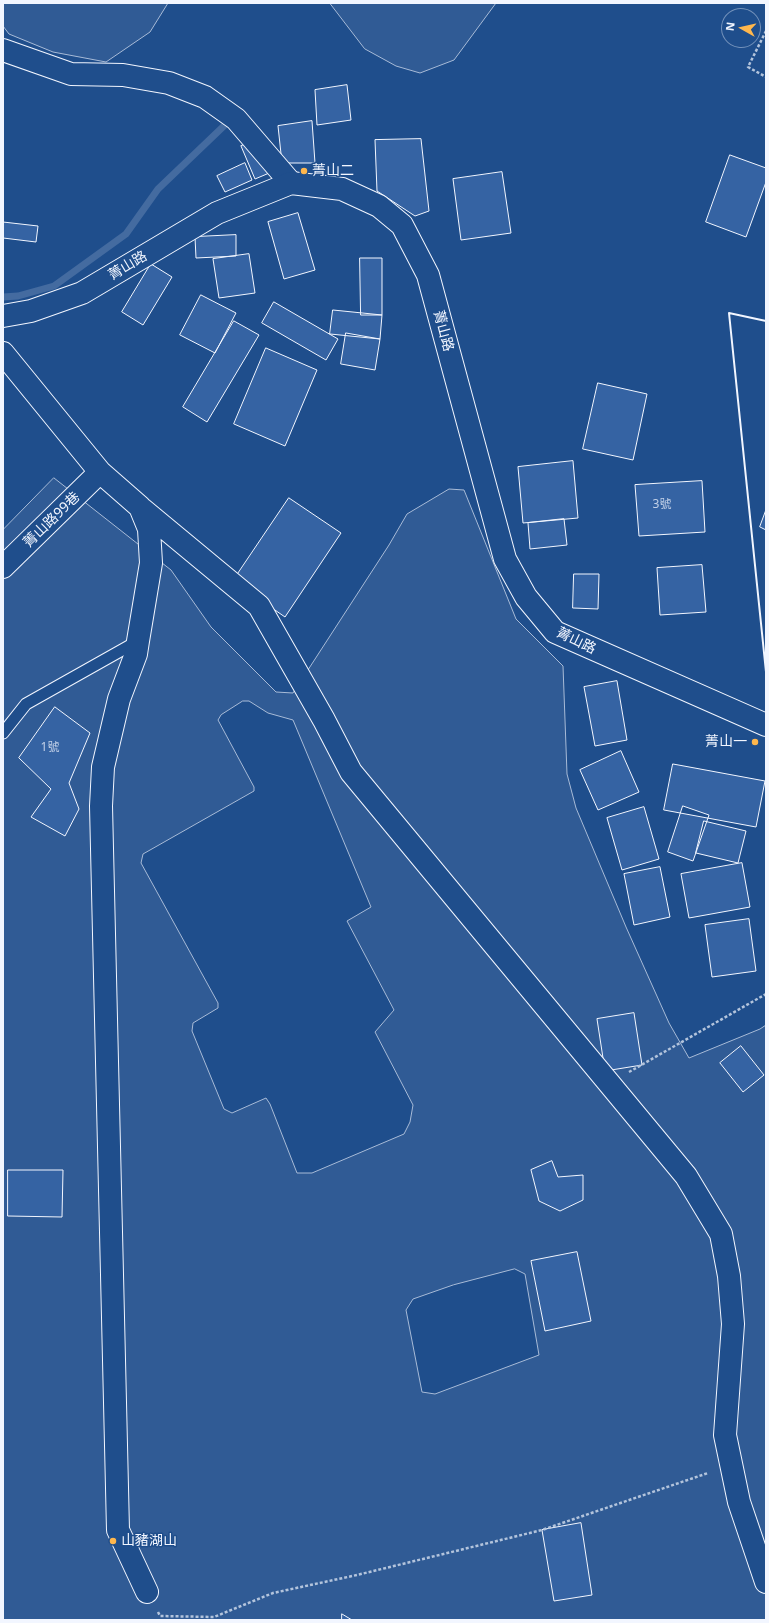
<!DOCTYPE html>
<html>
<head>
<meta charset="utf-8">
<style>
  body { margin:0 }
  #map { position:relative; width:769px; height:1623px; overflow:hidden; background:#1f4e8c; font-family:"Noto Sans",sans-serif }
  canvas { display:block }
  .frame { position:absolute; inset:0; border:4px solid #f2f6ff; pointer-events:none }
  .north { position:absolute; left:721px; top:8px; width:40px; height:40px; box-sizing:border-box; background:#1f4e8c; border:1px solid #7391ba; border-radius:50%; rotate:278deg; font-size:11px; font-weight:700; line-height:16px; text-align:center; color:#f2f6ff }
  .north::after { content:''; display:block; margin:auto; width:14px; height:18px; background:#ffb74d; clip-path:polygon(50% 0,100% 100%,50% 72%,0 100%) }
</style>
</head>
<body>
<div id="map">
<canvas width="769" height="1623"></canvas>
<div class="frame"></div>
<div class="north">N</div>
</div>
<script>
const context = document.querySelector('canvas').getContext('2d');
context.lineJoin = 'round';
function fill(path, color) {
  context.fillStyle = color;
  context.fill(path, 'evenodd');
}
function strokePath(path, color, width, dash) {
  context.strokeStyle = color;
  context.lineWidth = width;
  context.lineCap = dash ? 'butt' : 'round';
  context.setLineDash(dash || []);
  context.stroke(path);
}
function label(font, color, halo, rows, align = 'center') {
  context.font = font + ' "Noto Sans","Noto Sans TC",sans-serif';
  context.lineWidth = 3;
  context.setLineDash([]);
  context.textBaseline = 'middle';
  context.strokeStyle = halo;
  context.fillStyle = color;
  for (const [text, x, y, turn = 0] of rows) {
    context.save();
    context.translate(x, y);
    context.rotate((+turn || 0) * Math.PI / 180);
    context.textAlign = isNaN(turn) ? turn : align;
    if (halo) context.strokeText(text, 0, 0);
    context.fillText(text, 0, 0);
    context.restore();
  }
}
const built = new Path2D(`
  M3,3H168L150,32L106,62L53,52L9,34L3,26Z
  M330,3H496L454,60L420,73L396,66L365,49Z
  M54,478L171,570L211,627L276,692L293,693L389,545L407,514L449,489L464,490L516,619L563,666L567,774L576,808L626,927L669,1023L689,1058L760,1029L766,1025V1620H3V530ZM243,701H249L268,713L293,720L371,907L347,921L394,1010L375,1032L413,1105L410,1122L404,1134L312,1173H297L270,1104L266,1098L232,1113L224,1109L192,1031L193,1023L218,1008V1003L141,863L143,854L254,791V787L218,720L221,715ZM515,1269L525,1274L539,1355L435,1394L422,1392L406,1310L413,1299L453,1285Z`);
const stream = new Path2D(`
  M3,297L18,296L54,286L126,234L158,189L227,123`);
const building = new Path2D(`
  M347,85L351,120L317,125L315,90Z
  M312,121L315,163H282L278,126Z
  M421,139L429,211L415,216L377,191L375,140Z
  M250,143L274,171L255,179L241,146Z
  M730,155L766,168V182L746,237L706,222Z
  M245,163L252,180L225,192L217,176Z
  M502,172L511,233L461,240L453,179Z
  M298,213L315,270L284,279L268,222Z
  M3,222L38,226L36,242L3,238Z
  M236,235V256L196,258L195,237Z
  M249,254L255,293L219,298L213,259Z
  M360,258H382V315H361Z
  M151,264L172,277L143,325L122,312Z
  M201,295L236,313L215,353L180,335Z
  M274,302L338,339L326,360L262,323Z
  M333,310L382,315L380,339L330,334Z
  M234,321L259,335L207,422L183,407Z
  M346,333L380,339L375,370L341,364Z
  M266,348L317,370L285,446L234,424Z
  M598,383L647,394L633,460L583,449Z
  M573,461L578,518L523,523L518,467Z
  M702,481L705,532L639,536L635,485Z
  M289,498L341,533L285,617L233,581Z
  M766,510V530L760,527Z
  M564,519L567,545L530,549L528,523Z
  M702,565L706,612L660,615L657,568Z
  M574,574H599L598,609L573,608Z
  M617,681L627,740L595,746L584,687Z
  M55,707L90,733L69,783L79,809L65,836L31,817L51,789L19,758Z
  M621,751L639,792L598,810L580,770Z
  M673,764L765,781L756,827L664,810Z
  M683,806L709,815L693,861L668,852Z
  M644,807L659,859L622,870L607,818Z
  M704,821L746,831L738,863L696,853Z
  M742,863L750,907L689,918L681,874Z
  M660,867L670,917L634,925L624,874Z
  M749,919L756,971L712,977L705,925Z
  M634,1013L642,1065L605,1071L597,1019Z
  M741,1046L764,1075L743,1092L720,1063Z
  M552,1161L558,1177L583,1175V1200L560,1211L539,1201L531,1170Z
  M8,1170H63L62,1217L8,1216Z
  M577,1252L591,1321L545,1331L531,1261Z
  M581,1523L592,1595L554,1601L542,1530Z
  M342,1614L352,1620H342Z`);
const path = new Path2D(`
  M766,31L748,67L766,77
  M629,1072L766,994
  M158,1612L160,1616L214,1617L273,1593L357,1575L542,1530L708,1473`);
const lane = new Path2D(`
  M3,733L26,704L138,641`);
const street = new Path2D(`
  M3,50L71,74L123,75L169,83L205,97L236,119L291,183
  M3,353L100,472L140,507L149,529L151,563L138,641L136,654L119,699L103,767L101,806L118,1530L147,1592
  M142,509L259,606L324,720L351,772L686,1176L721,1234L729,1276L733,1324L725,1435L739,1502L766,1582
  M3,567L100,472`);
const secondary = new Path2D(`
  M3,316L31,311L82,293L217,213L291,183L342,189L379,206L402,225L428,275L505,559L526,597L555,632L766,725`);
const wall = new Path2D(`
  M766,321L729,313L766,672`);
const markers = [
  [304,171,4,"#ffb74d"],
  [755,742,4,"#ffb74d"],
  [113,1541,4,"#ffb74d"]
];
const numberNames = [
  ["3號",662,505],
  ["1號",50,748]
];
const poiNames = [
  ["菁山二",312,171],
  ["菁山一",747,742,"right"],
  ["山豬湖山",121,1541]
];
const streetNames = [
  ["菁山路",128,266,-31],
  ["菁山路",443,331,75],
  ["菁山路99巷",52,520,-44],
  ["菁山路",576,641,26]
];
fill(built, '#305b95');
strokePath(built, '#a8bbd7', 1);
strokePath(stream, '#446ba0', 7);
fill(building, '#3563a3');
strokePath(building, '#f2f6ff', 1);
strokePath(lane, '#f2f6ff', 13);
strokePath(street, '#f2f6ff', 24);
strokePath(secondary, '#f2f6ff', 24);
strokePath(path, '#b3c4dc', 2.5, [3, 2]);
strokePath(lane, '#1f4e8c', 11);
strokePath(street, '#1f4e8c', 22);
strokePath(secondary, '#1f4e8c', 22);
strokePath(wall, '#f2f6ff', 2);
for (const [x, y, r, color] of markers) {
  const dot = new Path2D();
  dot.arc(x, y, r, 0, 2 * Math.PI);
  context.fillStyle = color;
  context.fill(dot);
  strokePath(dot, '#1f4e8c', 1.5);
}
label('12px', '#c3d1e8', null, numberNames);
label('14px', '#f2f6ff', '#1f4e8c', poiNames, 'left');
label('14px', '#f2f6ff', '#1f4e8c', streetNames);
</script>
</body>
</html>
